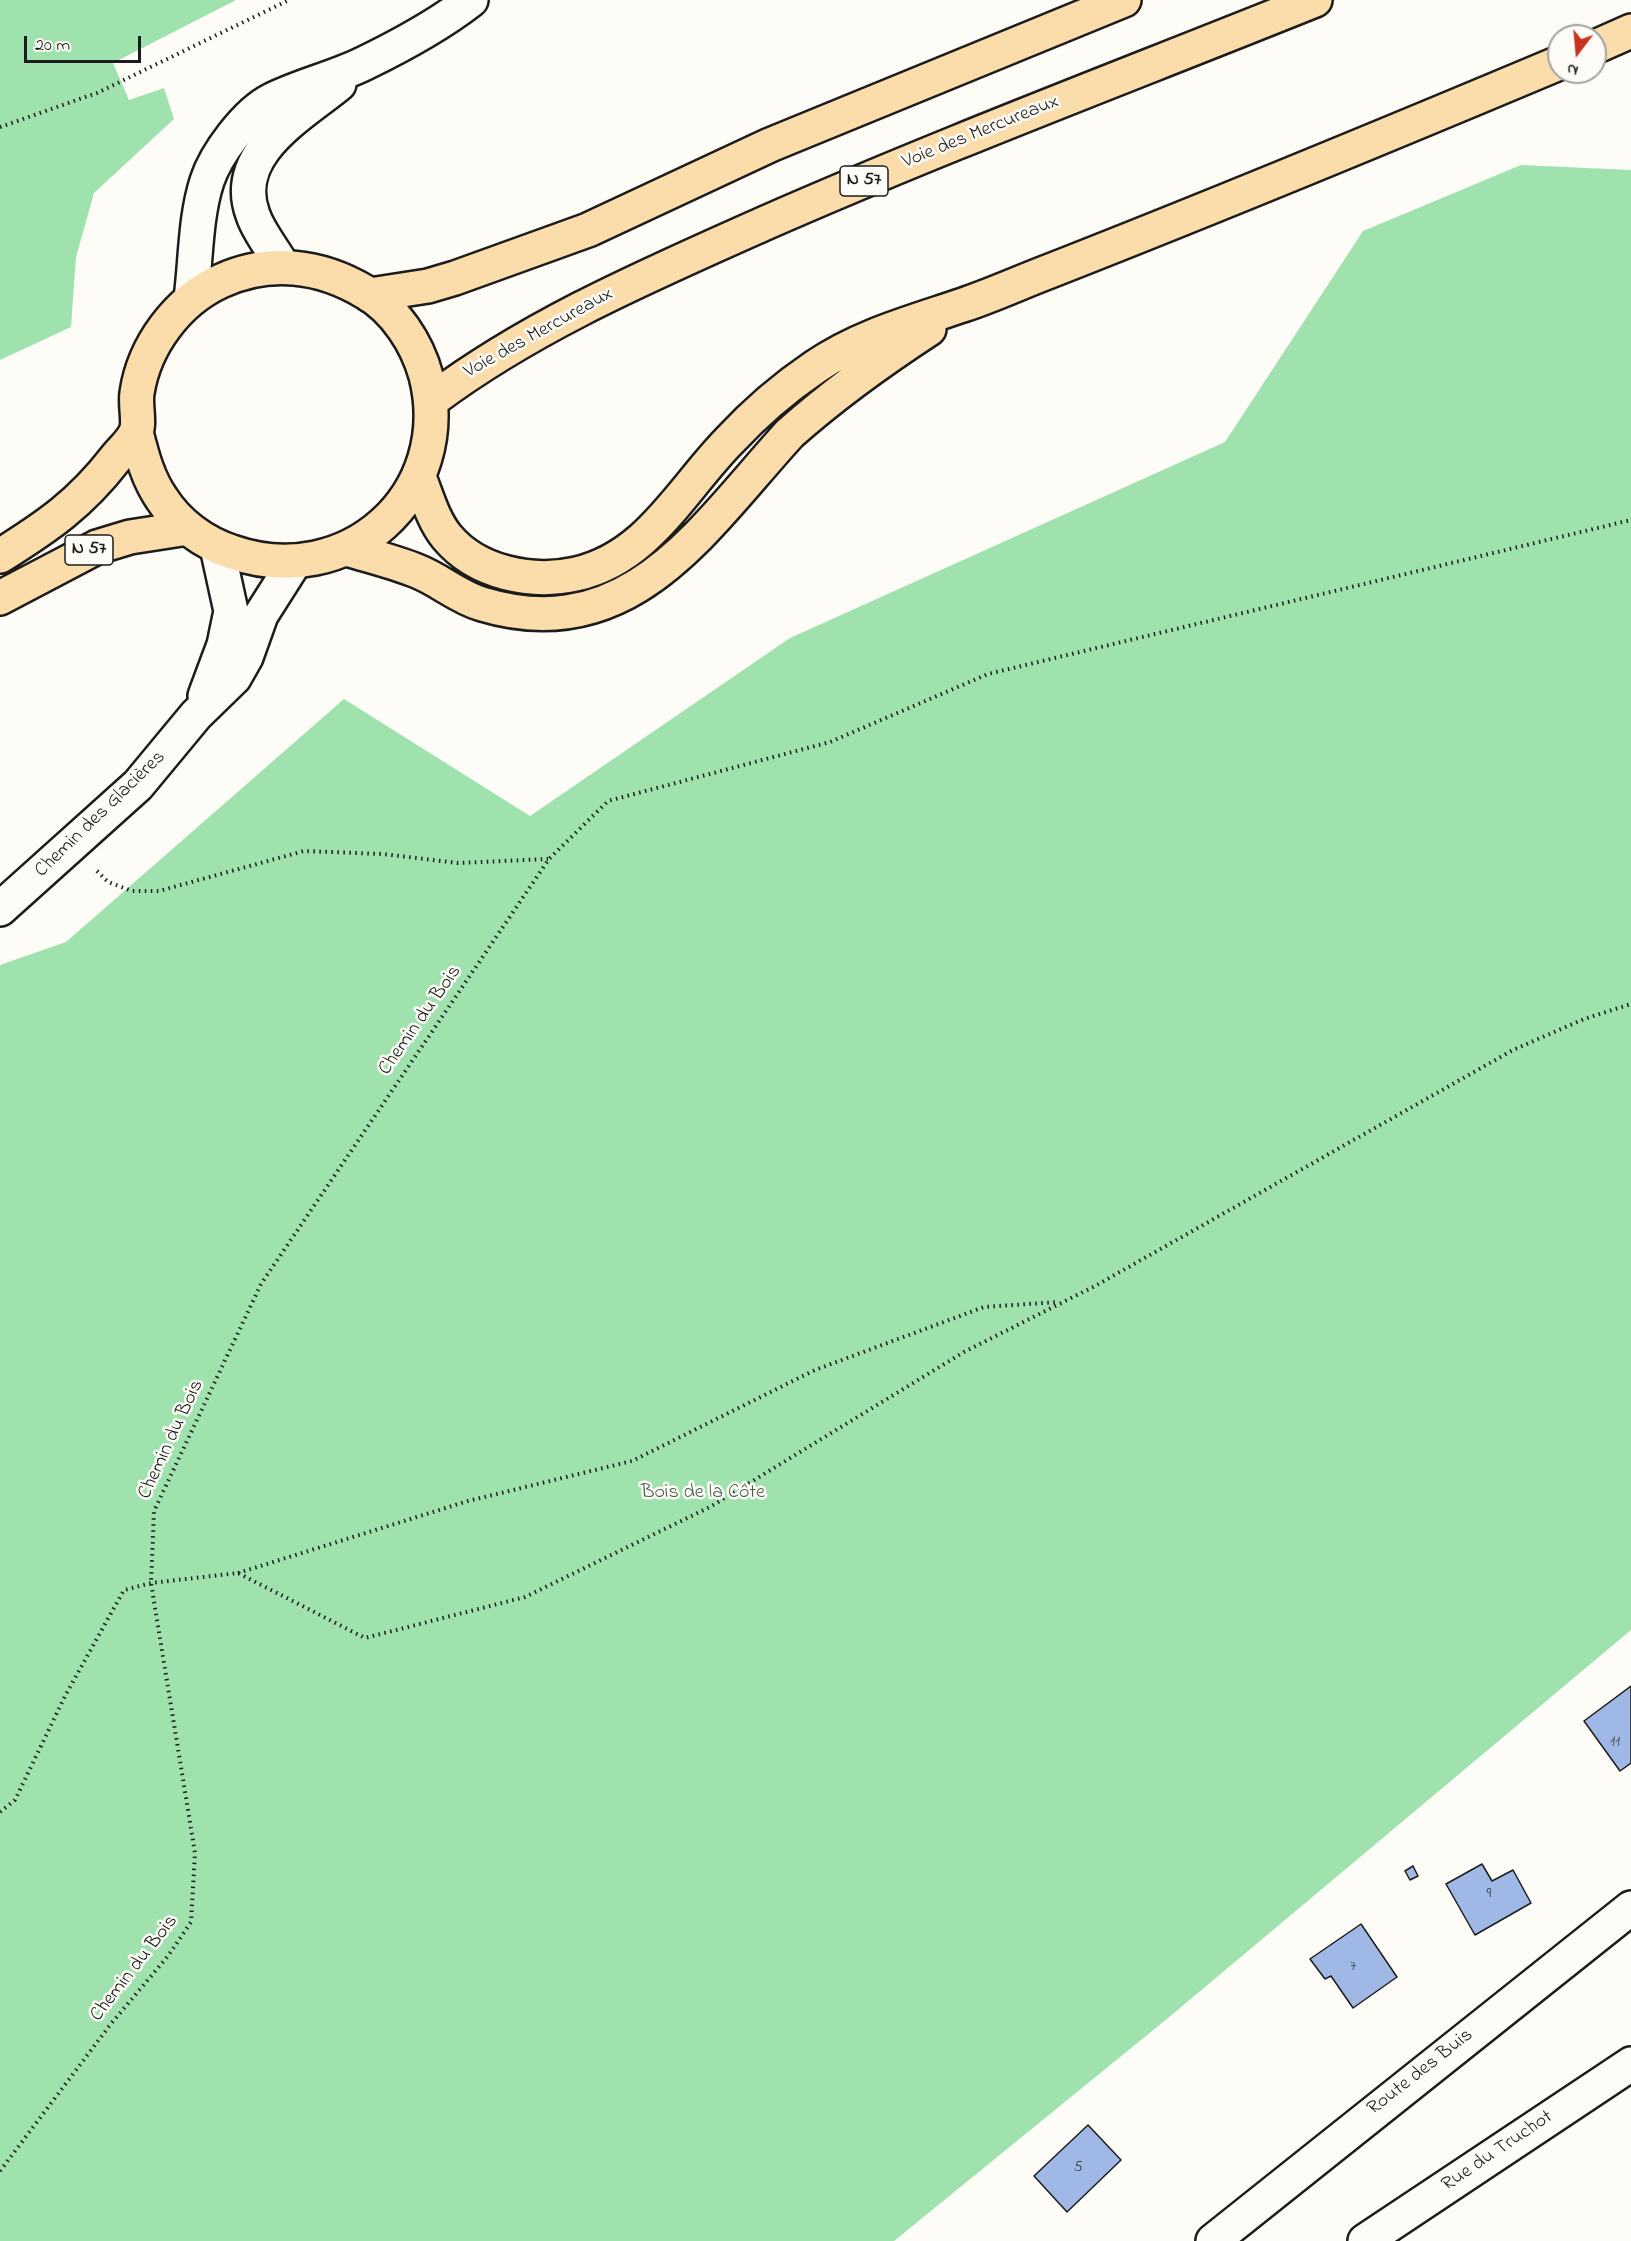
<!DOCTYPE html>
<html>
<head>
<meta charset="utf-8">
<style>
  body { margin:0 }
  #map { position:relative; width:1631px; height:2241px; overflow:hidden; background:#fdfcf7; font-family:"Indie Flower",sans-serif }
  canvas { display:block }
  .north { position:absolute; left:1547px; top:24px; width:60px; height:60px; box-sizing:border-box; background:#fdfcf7; border:2px solid #a3a29f; border-radius:50%; rotate:196deg; font-size:16px; font-weight:700; line-height:24px; text-align:center; color:#1c1c1c }
  .north::after { content:''; display:block; margin:auto; width:21px; height:27px; background:#c8321e; clip-path:polygon(50% 0,100% 100%,50% 72%,0 100%) }
  .scale { position:absolute; left:24px; top:36px; width:117px; height:27px; box-sizing:border-box; border:3px solid #1c1c1c; border-top:0; padding-left:8px; font-size:18px; line-height:21px; white-space:nowrap; color:#1c1c1c; -webkit-text-stroke:4px #fdfcf7; paint-order:stroke }
</style>
</head>
<body>
<div id="map">
<canvas width="1631" height="2241"></canvas>
<div class="north">N</div>
<div class="scale">20 m</div>
</div>
<script>
const context = document.querySelector('canvas').getContext('2d');
context.lineJoin = 'round';
function fill(path, color) {
  context.fillStyle = color;
  context.fill(path, 'evenodd');
}
function strokePath(path, color, width, dash) {
  context.strokeStyle = color;
  context.lineWidth = width;
  context.lineCap = dash ? 'butt' : 'round';
  context.setLineDash(dash || []);
  context.stroke(path);
}
function label(font, color, halo, rows, align = 'center') {
  context.font = font + ' "Indie Flower",sans-serif';
  context.lineWidth = 5;
  context.setLineDash([]);
  context.textBaseline = 'middle';
  context.strokeStyle = halo;
  context.fillStyle = color;
  for (const [text, x, y, turn = 0] of rows) {
    context.save();
    context.translate(x, y);
    context.rotate((+turn || 0) * Math.PI / 180);
    context.textAlign = isNaN(turn) ? turn : align;
    if (halo) context.strokeText(text, 0, 0);
    context.fillText(text, 0, 0);
    context.restore();
  }
}
const green = new Path2D(`
  M0,0H236L113,63L129,100L164,88L174,119L94,193L76,257L71,327L0,360Z
  M1521,165L1631,170V1630L1168,2018L894,2241H0V965L66,942L344,699L530,816L790,638L1225,442L1363,231Z`);
const building = new Path2D(`
  M1631,1686V1763L1620,1771L1584,1721Z
  M1482,1864L1492,1881L1513,1870L1531,1903L1475,1935L1446,1884Z
  M1413,1866L1418,1876L1410,1880L1405,1871Z
  M1361,1924L1397,1977L1353,2008L1331,1976L1325,1979L1310,1959Z
  M1088,2125L1121,2160L1067,2212L1034,2176Z`);
const path = new Path2D(`
  M0,127L97,93L289,0
  M97,871L108,882L132,891H159L304,851L383,854L458,863L548,859
  M238,1573L468,1501L632,1461L815,1370L984,1307L1058,1302
  M0,1812L15,1800L65,1696L124,1590L151,1583L238,1573L365,1638L525,1597L710,1507L964,1352L1095,1286L1513,1050L1584,1019L1631,1004
  M0,2171L110,2025L168,1956L191,1922L195,1853L151,1583L154,1511L261,1284L549,859L608,801L830,742L988,674L1631,520`);
const minor = new Path2D(`
  M283,267C274,250 259,233 253,215C230,154 300,116 339,84
  M191,299C196,261 195,218 207,181C216,154 246,113 272,100C302,85 335,78 365,63C402,45 439,25 471,0
  M205,696L224,645L231,611L217,547
  M0,909L138,785L196,715L234,678L246,657L261,615L294,563
  M1213,2241L1631,1908
  M1365,2241L1631,2064`);
const major = new Path2D(`
  M1595,47L1631,31
  M419,477C427,497 433,520 447,537C477,573 532,584 576,574C648,558 681,490 729,441C755,413 784,388 815,367C860,336 913,322 963,305C993,295 1021,282 1050,271C1221,204 1390,134 1559,63
  M347,549C370,556 395,562 417,571C440,580 458,597 482,604C630,649 703,528 790,433C834,394 880,361 929,329
  M0,556C48,526 80,504 115,459C121,451 132,442 136,432C140,422 135,405 137,393C144,346 177,301 221,281C269,259 320,265 365,292C395,309 417,343 426,376C456,495 347,592 232,552C204,543 178,524 162,499C148,479 142,456 136,432
  M0,598L97,547L130,537L188,528`);
const highway = new Path2D(`
  M370,295L428,286L455,278L588,230L770,145L1124,0
  M432,400C532,325 649,275 763,224C945,144 1131,74 1315,0`);
const numberNames = [
  ["11",1615,1742],
  ["9",1489,1894],
  ["7",1353,1967],
  ["5",1078,2168]
];
const shields = [
  [864,181,48],
  [89,550,48]
];
const shieldNames = [
  ["N 57",864,181],
  ["N 57",89,550]
];
const streetNames = [
  ["Voie des Mercureaux",981,133,-22],
  ["Voie des Mercureaux",539,334,-29],
  ["Chemin des Glacières",101,815,-44],
  ["Chemin du Bois",421,1021,-55],
  ["Chemin du Bois",172,1440,-65],
  ["Chemin du Bois",135,1969,-52],
  ["Route des Buis",1421,2073,-38],
  ["Rue du Truchot",1498,2152,-34]
];
const parkNames = [
  ["Bois de la Côte",703,1494]
];
fill(green, '#9fe2ae');
fill(building, '#a0b8e5');
strokePath(building, '#1c1c1c', 1.5);
strokePath(minor, '#1c1c1c', 38);
strokePath(major, '#1c1c1c', 38);
strokePath(highway, '#1c1c1c', 38);
strokePath(path, '#1c1c1c', 4, [1.5, 4.5]);
strokePath(minor, '#fdfcf7', 33);
strokePath(major, '#fbddab', 33);
strokePath(highway, '#fbddab', 33);
label('16px', '#3d434e', null, numberNames);
for (const [x, y, w] of shields) {
  const box = new Path2D();
  box.roundRect(x - w / 2, y - 15, w, 30, 4.5);
  context.fillStyle = '#fdfcf7';
  context.fill(box);
  strokePath(box, '#1c1c1c', 1.5);
}
label('bold 18px', '#1c1c1c', null, shieldNames);
label('20px', '#1c1c1c', '#fdfcf7', streetNames);
label('20px', '#4a614f', '#fdfcf7', parkNames);
</script>
</body>
</html>
